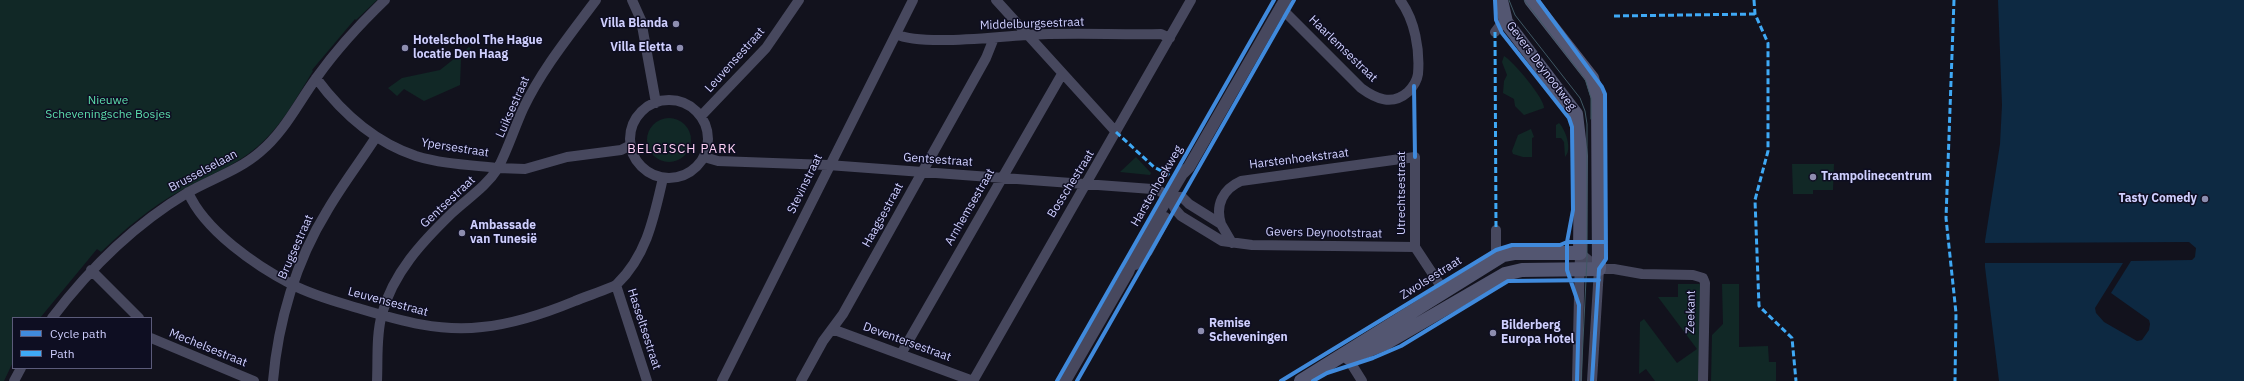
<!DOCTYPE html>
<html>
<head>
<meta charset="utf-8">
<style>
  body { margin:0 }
  #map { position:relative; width:2244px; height:381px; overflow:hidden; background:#12121d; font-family:"IBM Plex Sans",sans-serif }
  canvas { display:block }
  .legend { position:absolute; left:12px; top:317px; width:140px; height:52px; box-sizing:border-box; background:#0e0e22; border:1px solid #5b5b7a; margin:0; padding:5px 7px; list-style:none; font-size:12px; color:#cfcffe }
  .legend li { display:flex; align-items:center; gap:8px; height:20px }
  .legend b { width:20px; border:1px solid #5b5b7a }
</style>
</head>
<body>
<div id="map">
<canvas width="2244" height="381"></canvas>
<ul class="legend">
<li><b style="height:5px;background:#408adc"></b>Cycle path</li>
<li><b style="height:5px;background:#3fa9f5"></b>Path</li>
</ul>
</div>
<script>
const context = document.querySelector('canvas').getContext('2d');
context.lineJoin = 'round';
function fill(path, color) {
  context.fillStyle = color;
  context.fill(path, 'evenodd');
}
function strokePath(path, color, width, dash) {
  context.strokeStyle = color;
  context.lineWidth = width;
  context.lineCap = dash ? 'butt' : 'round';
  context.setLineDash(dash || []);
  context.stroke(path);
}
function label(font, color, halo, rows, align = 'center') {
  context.font = font + ' "IBM Plex Sans",sans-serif';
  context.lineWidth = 3;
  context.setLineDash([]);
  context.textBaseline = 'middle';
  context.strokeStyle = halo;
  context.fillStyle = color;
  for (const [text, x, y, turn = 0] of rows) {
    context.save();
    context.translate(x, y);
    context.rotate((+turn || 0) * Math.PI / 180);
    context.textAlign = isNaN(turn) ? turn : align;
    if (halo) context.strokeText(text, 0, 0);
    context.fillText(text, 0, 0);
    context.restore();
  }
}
const green = new Path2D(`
  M0,0H377L356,20L355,19L312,70L313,71C296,98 282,126 257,147C234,167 206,176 180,191C151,207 125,229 101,252L97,249L40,318H13V362L4,381H0Z
  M469,47L471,49L461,59L460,85L424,101L404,89L397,96L388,88L402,78L440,70Z
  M1504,56C1513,61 1545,99 1544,108L1524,115L1515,106L1514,99L1503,93L1504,81L1507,75L1502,62Z
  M647 140a22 22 0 1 1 44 0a22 22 0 1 1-44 0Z
  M1559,123C1565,129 1573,149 1565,157L1564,142L1561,138H1556V125Z
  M1531,129L1534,137L1532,138V157H1523L1513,154L1512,151L1518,135Z
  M1136,157L1151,173L1150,175L1120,172Z
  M1792,164H1834L1833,190H1813V194H1793Z
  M1678,284H1703L1701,381H1655L1646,369L1639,374L1640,322L1644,319L1677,363L1697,349L1658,297H1678Z
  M1722,284H1739V347L1768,346L1769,362H1776V381H1711L1712,335L1723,324Z`);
const water = new Path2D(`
  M1998,0H2244V381H1999L1985,267V241L2000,144L2002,105Z`);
const pier = new Path2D(`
  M2189,242L2196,248L2195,257L2192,260L2131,261L2111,293L2149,320L2150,324L2149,330L2142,340L2137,341L2104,322L2096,313L2095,308L2123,263H1983V243Z`);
const minor = new Path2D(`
  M632,0L641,20L656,103
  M996,0L1116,132
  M1280,7L1361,88C1376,99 1392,106 1408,92C1413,87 1417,81 1418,74C1420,50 1415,20 1400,0
  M1495,32L1505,19
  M896,34C920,46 997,37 1026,35C1071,32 1116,35 1161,34L1170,38
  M316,78C342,113 374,142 416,156C442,164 471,165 498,168C508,149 514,129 523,109C542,69 570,35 596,0
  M630 139a39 39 0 1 1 78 0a39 39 0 1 1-78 0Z
  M701,116L766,48L799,0
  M704,157L718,161L828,165L1152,189L1158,190L1169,197
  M188,192C204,230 256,266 293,285C314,296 338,302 361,309C401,321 440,332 482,327C514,324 546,313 575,301C583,297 613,288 617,284C647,255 654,217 663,178
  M1169,197L1175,209L1181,216L1222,241L1252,245L1415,247
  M1169,197H1182L1189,204L1221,224L1232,243
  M1221,224C1215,205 1223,189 1241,181L1415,157V247L1444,291
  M1496,230V259
  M1580,253L1599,269
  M1599,269H1614L1642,274L1693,275L1703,278L1705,283L1703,381
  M91,270L139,318
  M616,285L647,381
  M52,318C90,268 132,226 187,193C211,179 238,171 260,152C285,131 298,103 317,77C337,49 360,24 385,0
  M832,329L973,381
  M151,338L254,381
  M1350,352L1352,365L1362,381
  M901,354L1062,74
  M14,381L21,368
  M273,381C278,322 296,261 327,211C342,185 360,162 376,137
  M377,381C378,359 376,335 382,314C393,273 422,242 452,213C468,198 486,187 498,168L525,169L567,157L621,150L631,145
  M722,381L913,0
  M801,381L823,341L843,314L986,58L994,38
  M973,381L1191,0
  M1577,381L1580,253
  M1592,381L1599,269`);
const tertiary = new Path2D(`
  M1135,264L1147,251L1165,218
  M1065,381L1128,272L1139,246L1182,174L1189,167L1285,0`);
const secondary = new Path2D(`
  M1349,358L1386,343L1505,274L1522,270L1599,269L1598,98L1592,78L1531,0
  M1301,381L1503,255L1514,253H1580L1581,156L1576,114L1506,22L1501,0`);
const tram = new Path2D(`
  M1509,0L1515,15L1580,98L1585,111L1587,124V259L1581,381
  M1524,0L1585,79L1591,98V119`);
const quiet = new Path2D(`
  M1754,0L1755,14L1768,43V151L1755,200L1759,306L1792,338L1796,381
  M1954,0L1946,218L1956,313L1955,381
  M1614,16L1755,14
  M1495,32L1496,230
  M1116,132L1154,167L1173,177`);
const cycleway = new Path2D(`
  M1495,0L1496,20L1502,33L1569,118L1572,127L1573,210L1567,242V270L1579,305L1577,381
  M1538,0L1602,87L1605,94L1606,259L1599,269L1592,381
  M1414,86L1415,157
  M1057,381L1274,0
  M1077,381L1294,0
  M1281,381L1496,250L1512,245H1560L1567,242H1606
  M1313,381L1327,373L1373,358L1401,346L1508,281L1599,280`);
const markers = [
  [676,24,4,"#8d8daf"],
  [405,48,4,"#8d8daf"],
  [680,48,4,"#8d8daf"],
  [1813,177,4,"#8d8daf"],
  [2205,199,4,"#8d8daf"],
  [462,233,4,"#8d8daf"],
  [1201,331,4,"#8d8daf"],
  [1493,333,4,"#8d8daf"]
];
const poiNames = [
  ["Villa Blanda",668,24,"right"],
  ["Hotelschool The Hague",413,41],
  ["locatie Den Haag",413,55],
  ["Villa Eletta",672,48,"right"],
  ["Trampolinecentrum",1821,177],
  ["Tasty Comedy",2197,199,"right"],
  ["Ambassade",470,226],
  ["van Tunesië",470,240],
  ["Remise",1209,324],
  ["Scheveningen",1209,338],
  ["Bilderberg",1501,326],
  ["Europa Hotel",1501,340]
];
const streetNames = [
  ["Middelburgsestraat",1032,24,-2],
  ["Haarlemsestraat",1343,49,44],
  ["Leuvensestraat",735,60,-48],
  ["Gevers Deynootweg",1541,66,53],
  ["Luiksestraat",513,107,-66],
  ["Ypersestraat",455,148,9],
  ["Harstenhoekstraat",1299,159,-7],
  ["Gentsestraat",938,160,4],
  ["Brusselselaan",203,171,-28],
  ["Stevinstraat",805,184,-64],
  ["Bosschestraat",1071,184,-58],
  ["Harstenhoekweg",1157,186,-60],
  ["Utrechtsestraat",1402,193,-90],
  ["Gentsestraat",448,202,-43],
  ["Arnhemsestraat",970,207,-60],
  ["Haagsestraat",883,215,-61],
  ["Gevers Deynootstraat",1324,233,1],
  ["Brugsestraat",296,247,-66],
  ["Zwolsestraat",1431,278,-32],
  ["Leuvensestraat",388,302,15],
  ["Zeekant",1691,312,-89],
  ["Hasseltsestraat",644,329,72],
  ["Deventersestraat",907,342,20],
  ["Mechelsestraat",208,348,22]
];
const parkNames = [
  ["Nieuwe",108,101],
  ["Scheveningsche Bosjes",108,115]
];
const neighbourhoodNames = [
  ["BELGISCH PARK",682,149]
];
fill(green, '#112826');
fill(water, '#0d2942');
fill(pier, '#12121d');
strokePath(minor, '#47485e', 10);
strokePath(tertiary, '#47485e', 12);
strokePath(secondary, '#535671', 14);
strokePath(tram, '#3f5864', 1);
strokePath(quiet, '#3fa9f5', 3, [6, 3]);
strokePath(cycleway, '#408adc', 4);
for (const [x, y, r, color] of markers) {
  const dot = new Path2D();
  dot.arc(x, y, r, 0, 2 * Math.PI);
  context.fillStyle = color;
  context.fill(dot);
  strokePath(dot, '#0e0e22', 1.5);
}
label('bold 12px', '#cfcffe', '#0e0e22', poiNames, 'left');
label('12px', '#cfcffe', '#0e0e22', streetNames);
label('12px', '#5cdeac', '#0e0e22', parkNames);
context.letterSpacing = '1px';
label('13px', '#fed1f4', '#0e0e22', neighbourhoodNames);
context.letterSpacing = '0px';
</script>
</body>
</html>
